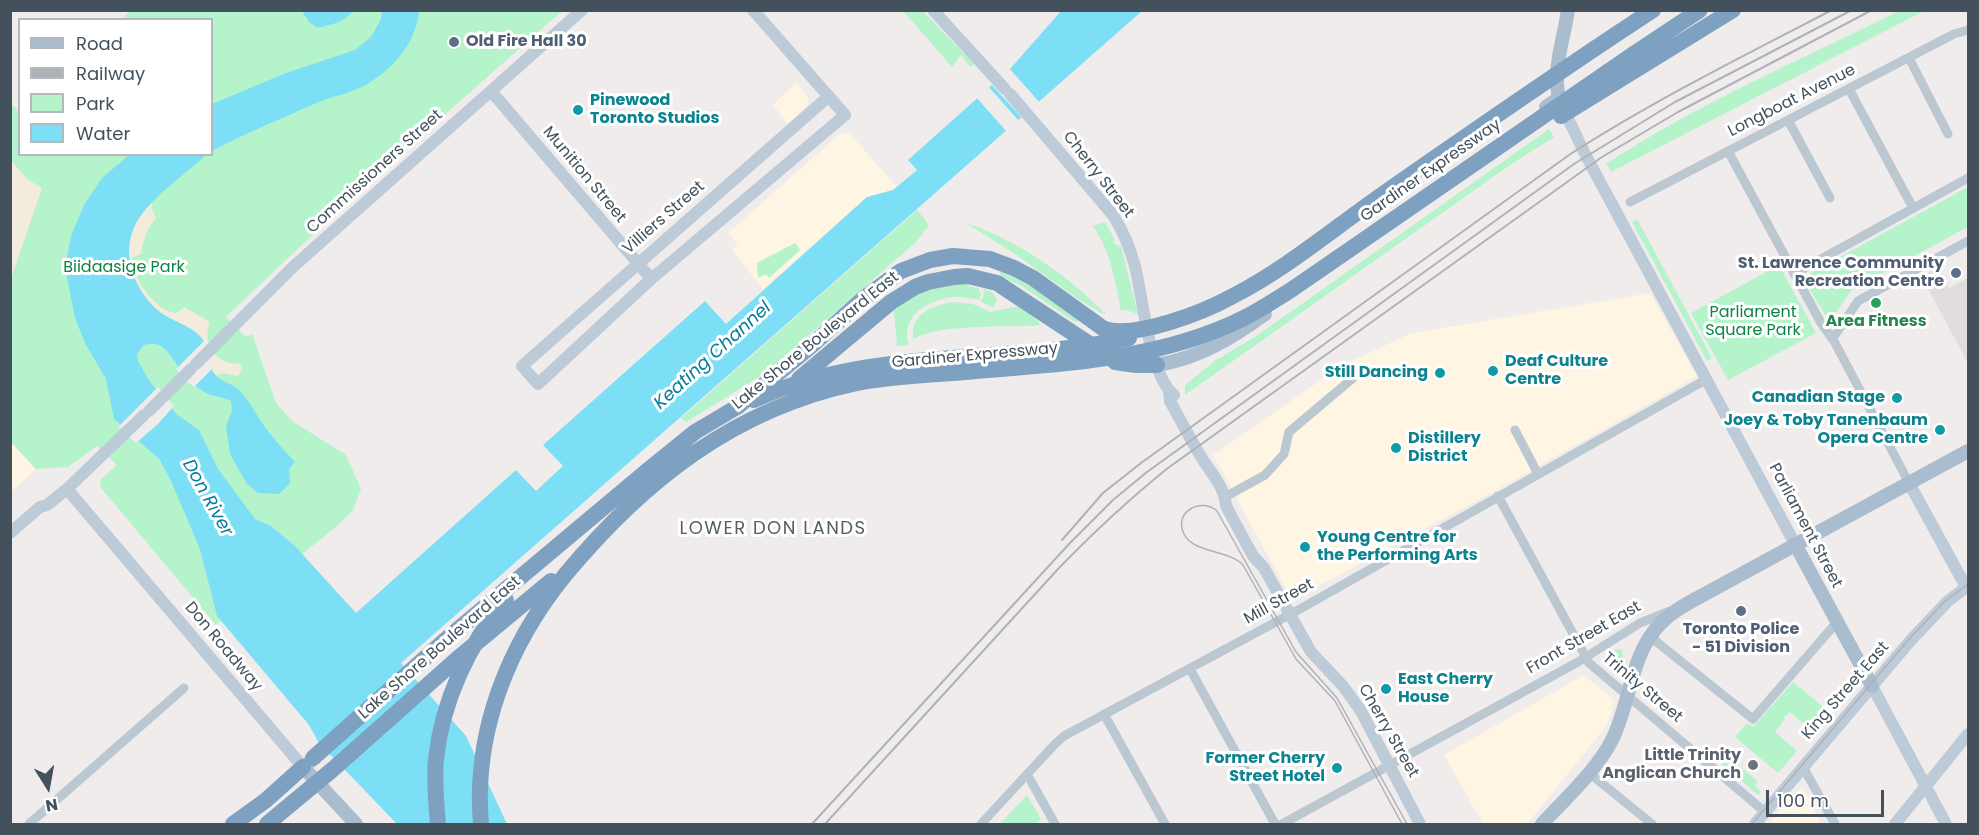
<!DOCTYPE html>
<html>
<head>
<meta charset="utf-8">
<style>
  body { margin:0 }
  #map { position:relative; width:1979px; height:835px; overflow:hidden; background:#f0ecec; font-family:Poppins,sans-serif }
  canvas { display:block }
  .frame { position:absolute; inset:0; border:12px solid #43515c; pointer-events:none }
  .legend { position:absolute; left:18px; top:18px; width:195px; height:138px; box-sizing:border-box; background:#fff; border:2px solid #b4b9be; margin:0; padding:8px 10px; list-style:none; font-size:18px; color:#43515c }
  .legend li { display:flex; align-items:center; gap:12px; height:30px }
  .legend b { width:30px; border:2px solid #b4b9be }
  .north { position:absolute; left:18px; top:757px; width:60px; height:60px; -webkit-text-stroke:4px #fff; paint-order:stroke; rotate:169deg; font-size:16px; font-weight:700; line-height:24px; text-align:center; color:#43515c }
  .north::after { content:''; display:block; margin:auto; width:21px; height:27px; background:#43515c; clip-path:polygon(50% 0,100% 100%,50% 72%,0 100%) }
  .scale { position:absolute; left:1766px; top:790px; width:118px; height:27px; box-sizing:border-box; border:3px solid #43515c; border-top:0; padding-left:8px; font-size:18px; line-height:21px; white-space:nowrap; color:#43515c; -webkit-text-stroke:4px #fff; paint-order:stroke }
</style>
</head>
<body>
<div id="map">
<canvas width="1979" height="835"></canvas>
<div class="frame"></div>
<ul class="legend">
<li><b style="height:8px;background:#a9bdcf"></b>Road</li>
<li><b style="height:8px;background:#aeb2b8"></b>Railway</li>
<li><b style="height:16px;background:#b5f3cb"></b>Park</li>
<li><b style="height:16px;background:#7ddff5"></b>Water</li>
</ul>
<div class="north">N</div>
<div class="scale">100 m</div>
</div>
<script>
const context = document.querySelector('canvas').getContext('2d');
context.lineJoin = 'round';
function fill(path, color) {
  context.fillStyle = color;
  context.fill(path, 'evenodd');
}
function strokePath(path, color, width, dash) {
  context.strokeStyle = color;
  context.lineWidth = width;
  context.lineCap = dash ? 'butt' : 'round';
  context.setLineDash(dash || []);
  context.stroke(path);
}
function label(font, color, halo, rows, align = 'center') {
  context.font = font + ' Poppins,sans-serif';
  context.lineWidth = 6;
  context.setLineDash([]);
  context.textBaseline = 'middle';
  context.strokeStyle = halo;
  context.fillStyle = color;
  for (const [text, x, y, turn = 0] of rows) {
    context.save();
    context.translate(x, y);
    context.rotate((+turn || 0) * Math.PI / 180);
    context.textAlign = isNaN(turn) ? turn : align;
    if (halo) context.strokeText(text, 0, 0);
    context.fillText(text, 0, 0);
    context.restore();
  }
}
const commercial = new Path2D(`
  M796,83L808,98V105L788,124L773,105Z
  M842,132L850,134L897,187L893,190L867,197L763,289L732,250L738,244L728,233Z
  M1650,293L1697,376L1491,493L1292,600L1213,455L1340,367L1411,333Z
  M10,442L36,469L11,492H10Z
  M1584,675L1613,699L1612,713L1604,729L1527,824H1483L1444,755Z
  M1802,787L1819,819L1818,821L1819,824H1768Z`);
const education = new Path2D(`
  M1938,267L1949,288L1968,278V363L1921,276Z`);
const green = new Path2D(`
  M130,11H562L364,186L226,317L246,337L252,334L276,403L292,421L346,455L361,489L353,510L339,524L216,625L101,488L100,480L117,465L97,446L68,467L36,469L11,442L10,103L19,111L20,154H212V20L122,19Z
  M903,11H923L974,64L970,67L961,55L952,67Z
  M1899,11H1924L1611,172L1606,164C1698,103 1801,60 1899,11Z
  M1549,129L1554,137L1507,167L1185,395V385L1216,360L1255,337Z
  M1968,187V227L1853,289C1844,298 1839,315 1827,318L1805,281L1807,275Z
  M917,210L927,222L928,227L915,243L764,374L686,422L681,418Z
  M1637,219L1712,358L1707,361L1632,222Z
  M1105,222L1115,240L1113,241L1114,244H1117L1118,247L1121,246L1138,314L1126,310L1121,311C1115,280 1111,252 1093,226Z
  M966,223C1018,240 1068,276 1106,314L1101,313L1078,299L1012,252Z
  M795,243L800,250L769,278L766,274L758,278L757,263Z
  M1779,265L1816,333L1728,380L1691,313Z
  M1001,270L1015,276L1082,320L1075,322L1020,285L999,276Z
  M968,283L969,286L978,288L981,293L980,299C972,300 965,297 957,297C930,298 899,315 909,345L897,346L894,311L895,307L929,288Z
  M984,289L992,292L997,299L994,307L989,306L980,301L983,297Z
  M953,302L973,304L990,312L1019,306L1036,319L1041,325C1006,328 943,323 913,339C910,314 931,306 953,302Z
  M1622,649L1623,663L1610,664L1609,650Z
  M1793,682L1831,713L1814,732L1790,712L1784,717L1785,719L1775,732L1797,751L1778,773L1735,737L1747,723L1753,727Z
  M1723,751L1758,782L1755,786L1761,792L1758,795L1716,759Z
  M1027,795L1041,819L1036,824H1000Z`);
const sand = new Path2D(`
  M11,160L27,179L42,188L11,279Z
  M152,203V209L156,218C147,229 143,240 141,254L133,257L132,261C134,280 156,312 177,313L184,307L210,322C203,337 211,356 226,362C231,364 236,363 240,364L242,369L238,376L223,373L216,376L213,372C210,362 208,345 201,338C191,326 175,323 162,314C126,286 115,235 152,203Z`);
const water = new Path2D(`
  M302,11H353C343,23 333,24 318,28L309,22Z
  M382,11H419C416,44 392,70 364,86C348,94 329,97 312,105C278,120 244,134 212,151V104L286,73L355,50L371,37L381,19Z
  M1061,11H1142L401,663L466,736L507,824H397L319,743L309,725L217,616L200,549L171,481L160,460L114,419L106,379L85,343L75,318L67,278V257L71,236L84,205L102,178L129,155H206C187,172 162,190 145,210C118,241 128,281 155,308C169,321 189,324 201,337C209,346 208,361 213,372C219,382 231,382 239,390C250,401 258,418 268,431C276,442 286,452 295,462L289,469L290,483L279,494L258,493L247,484L230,454L226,426L232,411L231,401C223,397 216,397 208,394C197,389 184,376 177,365C168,352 162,340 144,345L137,354L138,361L148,379L176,414L199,430L218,469L255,519L271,526L294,545L356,613L516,470L536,491L563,466L543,445L705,301L726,324L867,197L893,190L917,170L908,160L1010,69Z`);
const pier = new Path2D(`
  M1008,67L1041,104L1023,119L990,83Z
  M987,85L1020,122L1008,133L975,96Z
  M206,339L215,366L194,387L185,380L176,369Z
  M158,387L174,406L158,424L136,443L118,427Z`);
const street = new Path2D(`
  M1909,58L1948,134
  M1849,89L1913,208
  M1788,120L1830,198
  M1728,151L1821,323L1834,341L1909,483
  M1630,202L1954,34L1968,30
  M1794,274L1968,178
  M1833,338L1858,301L1968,241
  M1515,430L1538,474
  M1498,496L1589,663L1765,812
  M1225,497L1265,475L1284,454L1289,432L1353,378
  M1651,635L1658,643L1753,719L1837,622
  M1190,669L1275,824
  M1104,714L1165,824
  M1803,767L1835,824
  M1588,772L1652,824
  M1027,774L1055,824
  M29,824L184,688
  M981,824L1054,745L1064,736L1300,609L1707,379
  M1282,824L1578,662L1640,623L1670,611`);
const secondary = new Path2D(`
  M753,10L845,115L650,280L538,384L522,366L829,96
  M933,10L1005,89
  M491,91L648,275L650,280
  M1010,94L1113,215C1123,231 1130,248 1135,266C1143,297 1149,375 1174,395
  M1563,108L1585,154L1795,544
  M196,364L294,266L582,10
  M1169,391L1170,401C1181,421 1191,441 1203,460C1212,474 1225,488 1226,506L1253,556L1264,568L1311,652L1343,686L1361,711L1420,824
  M149,411L191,369
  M1909,483L1966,587
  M67,489L303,767
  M10,533L40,507L47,505L67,489L144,415
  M1872,686L1946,824
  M1755,824L1911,640L1948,601L1968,586
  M1895,824L1968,734`);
const primary = new Path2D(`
  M1546,107L1559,98C1552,70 1564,39 1568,10
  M1157,365C1199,358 1232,338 1265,314
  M1795,544L1872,686
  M311,761L303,767L356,824
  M1542,824C1566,798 1596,771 1612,740C1631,702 1630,654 1661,623C1673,611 1688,603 1703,595L1968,451`);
const highway = new Path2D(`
  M1561,116L1733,10
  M1115,362L1136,365H1157
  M799,379L891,302L915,287L928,282L954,277L968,276L997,283L1094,347
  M754,400C873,346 1005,365 1129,338
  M313,758L443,642L647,471L695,432L737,407L811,346L864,298L901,271L930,260L953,256L990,259L1014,268L1033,278L1104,329C1136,339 1204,312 1233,296C1287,268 1333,229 1383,194C1472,132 1561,70 1653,10
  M233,824L265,801L303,767
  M267,824L332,770L457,659L551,581
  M438,824C436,803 434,781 436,759C442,702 469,643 506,600
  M481,824C473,733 508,645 565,575C644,480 734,409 857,383C892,376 929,375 965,372C1059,364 1158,361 1244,318C1260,310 1275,300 1291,290L1632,55L1700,10`);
const tram = new Path2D(`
  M1402,824L1335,701L1296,659L1243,565C1229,550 1193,553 1184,534C1173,512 1201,497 1217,511L1296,652L1337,698L1407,824
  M1752,824L1910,638L1944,602L1968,584`);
const rail = new Path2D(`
  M1062,540L1103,493L1141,463L1569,155C1653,101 1743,56 1832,10
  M812,824L1069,544L1113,500L1147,472L1574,164L1675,102L1852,10
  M825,824L1058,569C1093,533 1128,500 1168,468L1602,157L1678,112L1872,10`);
const markers = [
  [454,42,6,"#5c6f8a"],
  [578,110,6,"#0f9aa8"],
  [1956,273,6,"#5c6f8a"],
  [1876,303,6,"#2e9e5b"],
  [1493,371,6,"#0f9aa8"],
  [1440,373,6,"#0f9aa8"],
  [1897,398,6,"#0f9aa8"],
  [1940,430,6,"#0f9aa8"],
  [1396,448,6,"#0f9aa8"],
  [1305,547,6,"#0f9aa8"],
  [1741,611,6,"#5c6f8a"],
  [1386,689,6,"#0f9aa8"],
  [1753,765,6,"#6b7280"],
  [1337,768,6,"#0f9aa8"]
];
const serviceNames = [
  ["Old Fire Hall 30",466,42],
  ["St. Lawrence Community",1944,264,"right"],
  ["Recreation Centre",1944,282,"right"],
  ["Toronto Police",1741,630,"center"],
  ["- 51 Division",1741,648,"center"]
];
const cultureNames = [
  ["Pinewood",590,101],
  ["Toronto Studios",590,119],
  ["Deaf Culture",1505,362],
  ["Centre",1505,380],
  ["Still Dancing",1428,373,"right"],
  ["Canadian Stage",1885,398,"right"],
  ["Joey & Toby Tanenbaum",1928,421,"right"],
  ["Opera Centre",1928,439,"right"],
  ["Distillery",1408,439],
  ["District",1408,457],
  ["Young Centre for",1317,538],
  ["the Performing Arts",1317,556],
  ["East Cherry",1398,680],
  ["House",1398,698],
  ["Former Cherry",1325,759,"right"],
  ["Street Hotel",1325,777,"right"]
];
const streetNames = [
  ["Longboat Avenue",1792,101,-27],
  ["Gardiner Expressway",1431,171,-35],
  ["Commissioners Street",375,172,-42],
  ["Munition Street",584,175,50],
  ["Cherry Street",1098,175,52],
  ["Villiers Street",664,218,-41],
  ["Lake Shore Boulevard East",816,341,-39],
  ["Gardiner Expressway",975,356,-5],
  ["Parliament Street",1805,526,62],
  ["Mill Street",1279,602,-29],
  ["Front Street East",1584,638,-30],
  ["Don Roadway",223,647,50],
  ["Lake Shore Boulevard East",440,648,-41],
  ["Trinity Street",1642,688,40],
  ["King Street East",1846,691,-49],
  ["Cherry Street",1388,731,60]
];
const parkNames = [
  ["Biidaasige Park",124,268],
  ["Parliament",1753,313],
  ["Square Park",1753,331]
];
const leisureNames = [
  ["Area Fitness",1876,322]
];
const worshipNames = [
  ["Little Trinity",1741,756],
  ["Anglican Church",1741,774]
];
const waterNames = [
  ["Keating Channel",713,356,-42],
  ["Don River",207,498,61]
];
const neighbourhoodNames = [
  ["LOWER DON LANDS",773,529]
];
fill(commercial, '#fef5e2');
fill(education, '#e1ddde');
fill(green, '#b5f3cb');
fill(sand, '#f3ebdb');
fill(water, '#7ddff5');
fill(pier, '#f0ecec');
strokePath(street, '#bbc8d1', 9);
strokePath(secondary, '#bdcbd8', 12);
strokePath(primary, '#a9bdcf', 14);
strokePath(highway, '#7fa1c1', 16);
strokePath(tram, '#aeb2b8', 1.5);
strokePath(rail, '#aeb2b8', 2);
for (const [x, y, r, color] of markers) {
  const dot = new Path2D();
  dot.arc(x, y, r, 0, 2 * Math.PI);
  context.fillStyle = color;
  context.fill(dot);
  strokePath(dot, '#fff', 2);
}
label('bold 16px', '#4e5e75', '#fff', serviceNames, 'left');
label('bold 16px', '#0d838f', '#fff', cultureNames, 'left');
label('16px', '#43515c', '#fff', streetNames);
label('16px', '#0d8445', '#fff', parkNames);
label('bold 16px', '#27864d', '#fff', leisureNames);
label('bold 16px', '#5b616d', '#fff', worshipNames, 'right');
label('italic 18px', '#037e9a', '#fff', waterNames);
context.letterSpacing = '1.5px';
label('18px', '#595d62', '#fff', neighbourhoodNames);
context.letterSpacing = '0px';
</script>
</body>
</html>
